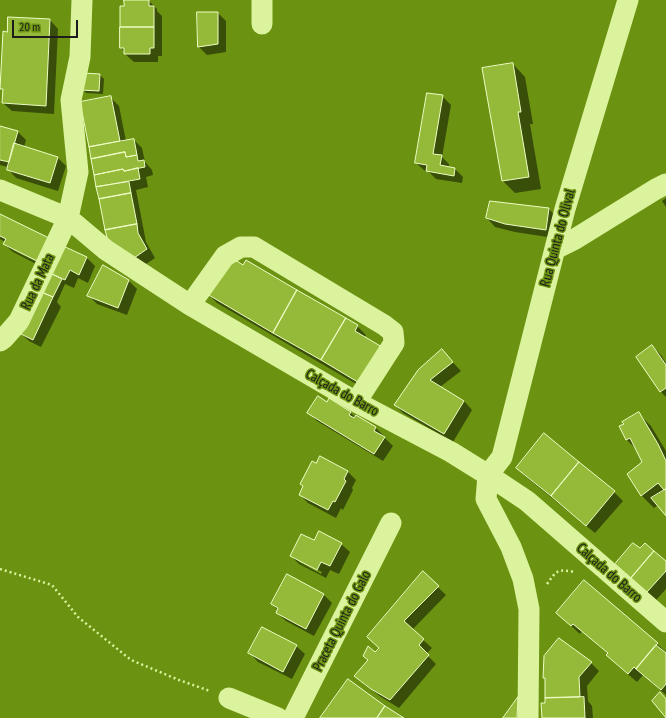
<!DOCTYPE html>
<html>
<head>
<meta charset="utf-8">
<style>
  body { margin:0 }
  #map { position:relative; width:666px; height:718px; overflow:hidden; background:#6b9211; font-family:"PT Sans Narrow",sans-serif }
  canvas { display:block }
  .scale { position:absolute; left:12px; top:20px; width:66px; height:18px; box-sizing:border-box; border:2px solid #1d1d1d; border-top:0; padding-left:5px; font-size:12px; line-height:14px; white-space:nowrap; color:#1d1d1d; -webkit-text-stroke:3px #6b9211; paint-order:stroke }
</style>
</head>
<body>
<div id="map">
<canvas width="666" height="718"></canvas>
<div class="scale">20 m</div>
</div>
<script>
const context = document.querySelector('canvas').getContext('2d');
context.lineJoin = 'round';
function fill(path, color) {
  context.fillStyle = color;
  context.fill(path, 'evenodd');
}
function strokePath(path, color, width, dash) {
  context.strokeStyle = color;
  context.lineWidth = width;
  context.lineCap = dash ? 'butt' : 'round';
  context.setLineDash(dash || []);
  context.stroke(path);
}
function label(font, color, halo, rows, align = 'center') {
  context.font = font + ' "PT Sans Narrow",sans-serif';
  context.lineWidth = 3;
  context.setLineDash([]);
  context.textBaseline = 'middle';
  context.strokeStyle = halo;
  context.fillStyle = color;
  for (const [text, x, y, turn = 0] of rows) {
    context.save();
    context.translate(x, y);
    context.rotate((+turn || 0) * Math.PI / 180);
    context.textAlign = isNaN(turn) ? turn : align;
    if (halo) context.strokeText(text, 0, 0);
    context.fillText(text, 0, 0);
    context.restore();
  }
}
const shadow = new Path2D(`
  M149,1L157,9V11L162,16V56H158V62H134L125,54V52L121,48Z
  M198,13H218L226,21V52L207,55L199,47Z
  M50,20L58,29L54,114L12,111L3,103L4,91L1,88L8,33Z
  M513,64L525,77L533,124H530L541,189L515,193L502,180Z
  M100,75L104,79L103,94L86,93L82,89Z
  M442,96L451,105L442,157L449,164V168L455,169L463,177L462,183L436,179L428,171H425L416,163Z
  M110,97L119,106L126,141L134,140L142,148L145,162L152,170L153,175L146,177L148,187L136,190L146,242L155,258L143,266L122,253L99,198L81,103Z
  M0,127L18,132L26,140L24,147L58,158L66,166L58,191L16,178L8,169V167L0,165Z
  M666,198V207L662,201Z
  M549,209L557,218L554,238L515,232L495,227L487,218Z
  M0,215L50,240L59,248L48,270L13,252L4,244L5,242L0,239ZM13,248L44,263L43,265L13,250Z
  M62,246L87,258L95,266L88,283L78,278L74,288L65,284L57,302L61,307L41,347L29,341L20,333Z
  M244,266L357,326L366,335L364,338L370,392L217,303L208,294Z
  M129,281L137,289L127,315L97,304L89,296Z
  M652,346L661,355L666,363V397L661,392L637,357Z
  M442,351L461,371L440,387L464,401L472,410L453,442L403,413L395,405Z
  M328,403L350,412L356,418L357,416L376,428L384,436V437L393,446L383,461L317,421L308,412Z
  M639,414L651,426L666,451V515L658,505L654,508L642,496L629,474L643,462L637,450L627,440L625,424Z
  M544,435L614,492L623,501L595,533L525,476L517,468Z
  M320,457L348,472L356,480L352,488L353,490L343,510L341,508L336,518L308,503L300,495Z
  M315,542L341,544L350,552L339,574L330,570L326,578L299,564L291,556ZM299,560L322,572L321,574L299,562Z
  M666,562V589L656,600L625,573Z
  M423,573L446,595L412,630L432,648L426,654L436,664L399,708L381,697L364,684L355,676L381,648Z
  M287,576L324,595L332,603L314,636L286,621L277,613L278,610L272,604Z
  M584,581L657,644L666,652L665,654L666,655V695L643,675L637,682L616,664L607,655L609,654L582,631L580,634L557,613Z
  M263,628L296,646L305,654L292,679L258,662L250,653Z
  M591,663L599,671L587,686L588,701L592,706L593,718H543L546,704V680L544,678Z`);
const building = new Path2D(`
  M124,0H149V6H154V27H120V6H124Z
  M197,12H218V44L198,47Z
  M8,17L50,19L46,106L2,103L3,89H0L3,31L7,32Z
  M120,27H154V48H150V54H124V48H120Z
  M513,63L521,112H518L529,177L502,181L482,68Z
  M83,73L100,74L99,91L81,90Z
  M427,93L443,95L433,154L442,155L440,165L455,168L454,176L426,171L427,165L415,163Z
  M111,96L120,141L89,147L80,102Z
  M0,126L18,131L9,162L0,160Z
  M134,139L137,155L126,157L125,152L91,159L89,147Z
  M14,143L58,157L50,183L7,170Z
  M125,152L126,157L137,155L138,161L144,160L145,167L124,171L123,169L94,175L91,159Z
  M138,168L140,179L96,187L94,175L123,169L124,171Z
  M129,182L131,193L99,199L96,187Z
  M131,193L137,224L105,230L99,199Z
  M490,201L549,208L546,230L505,224L486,218Z
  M0,214L51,239L39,262L3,244L6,239L0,236Z
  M137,224L138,233L147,249L134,258L108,241L105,230Z
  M61,245L87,257L79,275L70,270L65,280L48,272Z
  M229,256L243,265L246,260L297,290L273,333L207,294Z
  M103,265L129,280L118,308L87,296Z
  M48,272L62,279L53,297L39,291Z
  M297,290L346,318L321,360L273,333Z
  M39,291L53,297L33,340L19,333Z
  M346,318L358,325L355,331L382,347L361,384L321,360Z
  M652,345L666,365V388L660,392L636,357Z
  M442,349L453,362L430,380L464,401L444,434L394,405L418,370Z
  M318,396L327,402L329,398L351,412L349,415L354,418L356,415L376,427L374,431L385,437L374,454L307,413Z
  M639,412L658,444L666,461V489L664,490L658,483L641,496L627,474L642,462L630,438L626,440L619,426L624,424L622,422Z
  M544,433L579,462L551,496L516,468Z
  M320,456L348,471L344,479L346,481L335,502L333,501L328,510L299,495L303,486L300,484L312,461L316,463Z
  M579,462L615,491L586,526L551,496Z
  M666,489V516L651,498Z
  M319,531L342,543L330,566L321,562L317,570L290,556L301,534L314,540Z
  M633,543L640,548L645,543L654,551L631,578L615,564Z
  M654,551L666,561V571L647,592L631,578Z
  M423,571L439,586L404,621L424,639L419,645L429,655L390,700L371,689L354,676L368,660L363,656L368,646L375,652L379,648L367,637Z
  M287,574L324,594L306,629L276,613L278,608L271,604Z
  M584,580L658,643L636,669L634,667L628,674L606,655L608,653L573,624L571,626L556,613Z
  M262,627L297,645L283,672L248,653Z
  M559,638L592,662L579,677L580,697L545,698V678H543L544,656Z
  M656,645L666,653V684L661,690L636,669Z
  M348,679L385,706L377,718H320Z
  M660,692L666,699V718L652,701Z
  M518,697L517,718H503Z
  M584,697L585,718H542L541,703H545V698Z
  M385,706L404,718H377Z`);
const path = new Path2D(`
  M0,569L52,585L78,617L131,660L179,680L210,691
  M547,584C557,570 557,569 575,572`);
const minor = new Path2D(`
  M262,24V0
  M0,190L68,218L106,250L190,305L356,402L451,452L488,475L527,501L666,622
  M555,249L575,239L656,189L666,184
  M190,305L225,256L241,247H254L384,325L393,332L394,343L356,402
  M0,341L4,338L19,321L68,218L78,172L71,100L80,57L82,0
  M229,698L278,718
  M293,718L391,523
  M528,718L529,609L523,579L511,547L486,499L488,475L502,457L565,209L628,0`);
const streetNames = [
  ["Rua Quinta do Olival",558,238,-75],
  ["Rua da Mata",38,282,-65],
  ["Calçada do Barro",342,393,29],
  ["Calçada do Barro",609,573,41],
  ["Praceta Quinta do Galo",342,621,-63]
];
fill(shadow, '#0007');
fill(building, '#95ba39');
strokePath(building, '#edfdc4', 1);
strokePath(path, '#dbf39d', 2.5, [2, 3]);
strokePath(minor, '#dbf39d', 21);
label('14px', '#1d1d1d', '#6b9211', streetNames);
</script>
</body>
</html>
